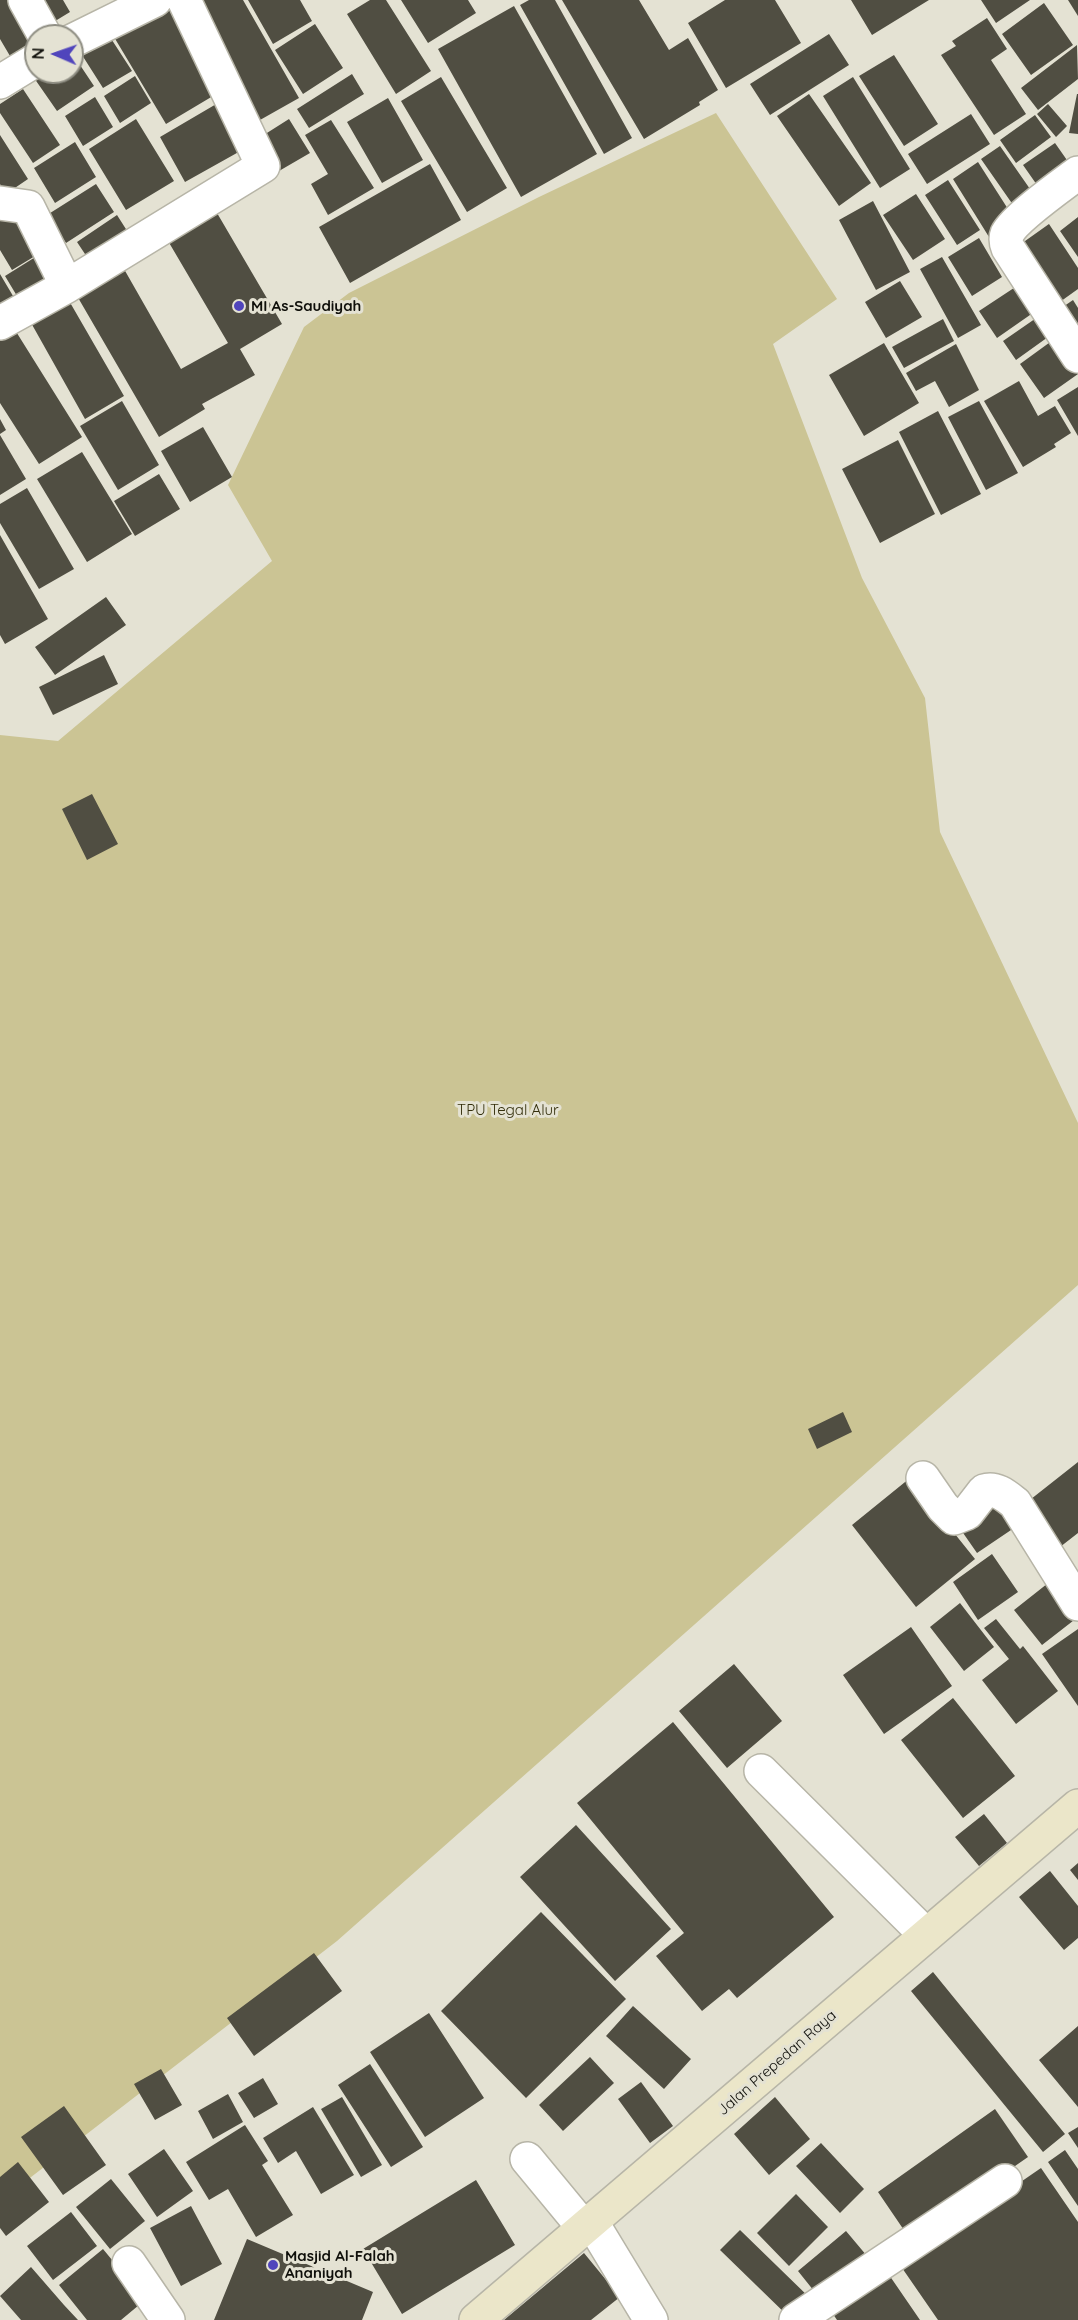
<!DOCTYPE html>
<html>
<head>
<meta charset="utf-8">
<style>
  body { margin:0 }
  #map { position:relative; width:1078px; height:2320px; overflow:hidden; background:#e4e2d3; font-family:Quicksand,sans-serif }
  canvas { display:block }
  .north { position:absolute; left:24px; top:24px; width:60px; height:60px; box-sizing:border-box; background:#e4e2d3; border:2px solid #8f8e83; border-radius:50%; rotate:272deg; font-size:16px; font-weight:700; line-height:24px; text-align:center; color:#0f0f0a }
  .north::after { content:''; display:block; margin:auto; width:21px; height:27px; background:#5045bc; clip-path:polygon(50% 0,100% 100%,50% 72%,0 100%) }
</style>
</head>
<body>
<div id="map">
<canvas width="1078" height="2320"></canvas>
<div class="north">N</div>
</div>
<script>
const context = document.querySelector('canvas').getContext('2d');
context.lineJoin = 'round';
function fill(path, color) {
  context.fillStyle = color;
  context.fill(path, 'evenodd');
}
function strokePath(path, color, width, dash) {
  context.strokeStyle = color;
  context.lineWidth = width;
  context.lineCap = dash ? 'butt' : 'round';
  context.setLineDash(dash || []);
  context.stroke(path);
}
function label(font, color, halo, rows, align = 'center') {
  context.font = font + ' Quicksand,sans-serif';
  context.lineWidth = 6;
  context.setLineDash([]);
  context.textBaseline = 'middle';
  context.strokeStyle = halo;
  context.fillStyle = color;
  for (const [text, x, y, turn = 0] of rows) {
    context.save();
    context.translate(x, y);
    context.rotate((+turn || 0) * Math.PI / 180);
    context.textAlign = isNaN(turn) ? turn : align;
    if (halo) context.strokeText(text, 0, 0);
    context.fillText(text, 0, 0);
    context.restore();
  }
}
const green = new Path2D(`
  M716,113L837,299L773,344L862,578L925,698L940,832L1078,1123V1285L337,1941L0,2201V735L58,741L272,561L228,485L304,327L349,293L539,197Z`);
const building = new Path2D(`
  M0,0H19L36,40L10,56L0,39Z
  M32,0H63L70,12L47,26Z
  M197,0H243L299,98L260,120L194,2Z
  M248,0H300L312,21L273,44Z
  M370,0H386L431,71L396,94L347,14Z
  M401,0H468L476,13L428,43Z
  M529,0H555L632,138L604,154L520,5Z
  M562,0H639L669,50L688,38L718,90L699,102L700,105L644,139Z
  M725,0H775L801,43L726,88L688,23Z
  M851,0H929L872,35Z
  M981,0H1030L996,23Z
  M1068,0H1078V16Z
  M170,3L223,90L166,124L114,37Z
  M1044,3L1073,45L1031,75L1002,34Z
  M514,6L597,154L521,197L438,49Z
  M987,18L1007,49L991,60L1026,114L994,135L941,55L956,46L952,41Z
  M315,24L343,68L303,94L275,50Z
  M829,34L849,65L770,115L750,84Z
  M110,37L132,71L103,88L82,55Z
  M1077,45L1078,79L1038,110L1021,88Z
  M72,53L94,86L57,111L32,75L36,72H72Z
  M894,55L938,124L904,146L859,76Z
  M352,74L364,94L309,128L297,109Z
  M135,76L151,103L120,123L104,96Z
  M441,77L507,188L467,212L401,101Z
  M853,77L910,169L880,188L823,96Z
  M23,89L60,145L33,163L0,113V104Z
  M809,94L871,183L839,206L777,116Z
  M1077,94H1078V134L1069,133Z
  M95,97L113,127L83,146L65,116Z
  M388,98L423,160L382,183L347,122Z
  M218,103L244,149L185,182L160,137Z
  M1048,104L1067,126L1056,137L1037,114Z
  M971,114L990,144L927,184L908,154Z
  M1035,115L1051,137L1016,163L1000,140Z
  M136,119L174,181L126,210L89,149Z
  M289,119L310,153L279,171L259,138Z
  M331,120L374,188L328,215L311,184L328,174L305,135Z
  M0,135L28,179L6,194L0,184Z
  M75,142L96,177L55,203L34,168Z
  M1055,143L1076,173L1044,195L1023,165Z
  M1000,146L1037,199L1018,212L981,159Z
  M978,162L1015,220L989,237L953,179Z
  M430,164L461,220L350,283L319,227Z
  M948,180L980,230L957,245L925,195Z
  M96,184L114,212L66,243L47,215Z
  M916,194L945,239L913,260L883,215Z
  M210,201L282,324L240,349L255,375L202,404L205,409L159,437L73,289L120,262L181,369L228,343L161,229Z
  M873,201L910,272L876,290L839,220Z
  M13,209L40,253L12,270L0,250V217Z
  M117,215L131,237L91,263L77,242Z
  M1078,217V257L1060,231Z
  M1049,224L1078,268V289L1057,304L1018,246Z
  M979,238L1002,277L972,296L948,257Z
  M45,251L57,271L17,296L5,276Z
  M942,257L981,325L958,338L920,269Z
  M0,274L16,301L0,310Z
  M900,281L922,317L886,338L865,302Z
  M1023,282L1040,308L997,338L979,311Z
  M68,299L124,396L85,419L30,321Z
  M1073,300L1078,308V343L1057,311Z
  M1042,314L1055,332L1016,360L1003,341Z
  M943,319L954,341L904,368L892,347Z
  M10,322L82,437L39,464L0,403V328Z
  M1053,340L1078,374L1044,398L1020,364Z
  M884,343L919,403L864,436L829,375Z
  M956,344L979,390L949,407L935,381L916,391L906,373Z
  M1019,381L1038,416L1055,406L1071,433L1054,444L1056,447L1023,467L984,401Z
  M1078,387V436L1057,400Z
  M122,401L159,465L118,490L80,426Z
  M979,401L1018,473L986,490L948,417Z
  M938,411L981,494L941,515L899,432Z
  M0,419L6,430L0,434Z
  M203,427L232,477L190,502L161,451Z
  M0,435L26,479L0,495Z
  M898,440L935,514L880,543L842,469Z
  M82,452L132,534L87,562L37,479Z
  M159,474L180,509L135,536L114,501Z
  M27,488L74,569L39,589L0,523V504Z
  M0,535L48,619L5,644L0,635Z
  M106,597L126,625L55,675L35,647Z
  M104,655L118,684L53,715L39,687Z
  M92,794L118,844L87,860L62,809Z
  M843,1412L852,1432L817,1449L808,1429Z
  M1078,1462V1533L1060,1547L1026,1503Z
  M910,1478L975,1559L916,1607L852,1525Z
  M997,1504L1014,1528L977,1553L961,1530Z
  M992,1554L1018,1592L978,1620L953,1582Z
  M1052,1580L1078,1617L1042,1645L1014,1610Z
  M960,1603L994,1647L964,1671L930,1627Z
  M996,1619L1020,1649L1023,1646L1058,1691L1016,1724L982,1680L1009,1659L984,1628Z
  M911,1627L952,1686L884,1734L843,1675Z
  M1078,1629V1706L1042,1654Z
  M734,1664L782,1721L727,1768L679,1711Z
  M953,1698L1015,1776L963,1818L901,1740Z
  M673,1722L834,1917L737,1998L729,1989L702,2011L656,1956L684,1933L577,1803Z
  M984,1814L1007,1843L979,1866L955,1837Z
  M576,1825L671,1929L615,1981L520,1877Z
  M1078,1863V1880L1070,1870Z
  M1050,1871L1078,1906V1938L1064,1950L1019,1897Z
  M541,1912L626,1999L526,2098L441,2011Z
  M314,1953L342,1991L254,2056L227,2018Z
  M933,1972L1065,2134L1043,2152L911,1991Z
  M633,2006L691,2059L664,2089L606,2036Z
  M429,2013L484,2098L425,2137L370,2052Z
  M1078,2026V2107L1039,2060Z
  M590,2057L614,2083L563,2131L539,2105Z
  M370,2064L423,2147L391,2167L338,2085Z
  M161,2069L182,2105L155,2120L134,2084Z
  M263,2078L278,2104L254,2118L238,2093Z
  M641,2082L673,2126L650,2143L618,2099Z
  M228,2094L243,2122L213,2139L198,2111Z
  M342,2097L382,2165L361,2177L321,2109Z
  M775,2097L810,2139L769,2175L734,2134Z
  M64,2106L106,2165L63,2195L21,2137Z
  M313,2107L354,2175L321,2194L296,2151L278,2163L263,2138Z
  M995,2109L1028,2157L910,2239L878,2192Z
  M245,2125L268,2161L262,2165L293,2215L256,2237L228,2189L209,2200L186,2162Z
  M1078,2127V2148L1068,2133Z
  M821,2143L864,2189L840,2213L796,2166Z
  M164,2149L193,2191L157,2217L128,2174Z
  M1065,2150L1078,2169V2206L1048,2162Z
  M18,2162L49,2202L6,2236L0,2228V2177Z
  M1041,2168L1078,2222V2320H938L900,2265Z
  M111,2179L145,2221L110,2249L76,2207Z
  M476,2180L515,2245L402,2314L363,2249Z
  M796,2194L828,2227L789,2266L757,2233Z
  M191,2206L222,2264L181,2286L150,2228Z
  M71,2212L97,2246L53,2280L27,2246Z
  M740,2230L813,2301L792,2320L720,2250Z
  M846,2231L867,2256L818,2296L798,2271Z
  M247,2239L373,2292L362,2320H214Z
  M103,2249L145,2300L121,2320H87L59,2285Z
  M584,2253L620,2297L591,2320H504Z
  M31,2267L64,2305L78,2320H21L0,2296Z
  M885,2269L920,2320H837L829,2308Z`);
const street = new Path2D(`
  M25,0L45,36
  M72,41L155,0
  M0,82L36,60
  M1078,173C1062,185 1015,218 1007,234C1005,239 1006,243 1008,248L1078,356
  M0,203L28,207L67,286L0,323
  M67,286L263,166L184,0
  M923,1478L943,1507L954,1518L967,1513L984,1491C996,1487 1006,1496 1015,1503L1078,1604
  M761,1771L926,1935
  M527,2159L584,2228
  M591,2221L651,2320
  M129,2263L168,2320
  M796,2320L1005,2181`);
const secondary = new Path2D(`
  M476,2320L1078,1806`);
const markers = [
  [239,306,6,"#5045bc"],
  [273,2265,6,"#5045bc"]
];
const poiNames = [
  ["MI As-Saudiyah",251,306],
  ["Masjid Al-Falah",285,2256],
  ["Ananiyah",285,2273]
];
const parkNames = [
  ["TPU Tegal Alur",508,1110]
];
const streetNames = [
  ["Jalan Prepedan Raya",777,2063,-41]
];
fill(green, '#cbc494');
fill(building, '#504e42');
strokePath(street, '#b7b5a7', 36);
strokePath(secondary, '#b7b5a7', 36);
strokePath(street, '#fff', 33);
strokePath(secondary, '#ebe6c9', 33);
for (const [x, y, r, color] of markers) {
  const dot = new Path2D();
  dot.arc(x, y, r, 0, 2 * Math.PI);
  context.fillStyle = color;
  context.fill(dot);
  strokePath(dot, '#e4e2d3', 2);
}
label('bold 15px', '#0f0f0a', '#e4e2d3', poiNames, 'left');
label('15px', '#332e0b', '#e4e2d3', parkNames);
label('15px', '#0f0f0a', '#e4e2d3', streetNames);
</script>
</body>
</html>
